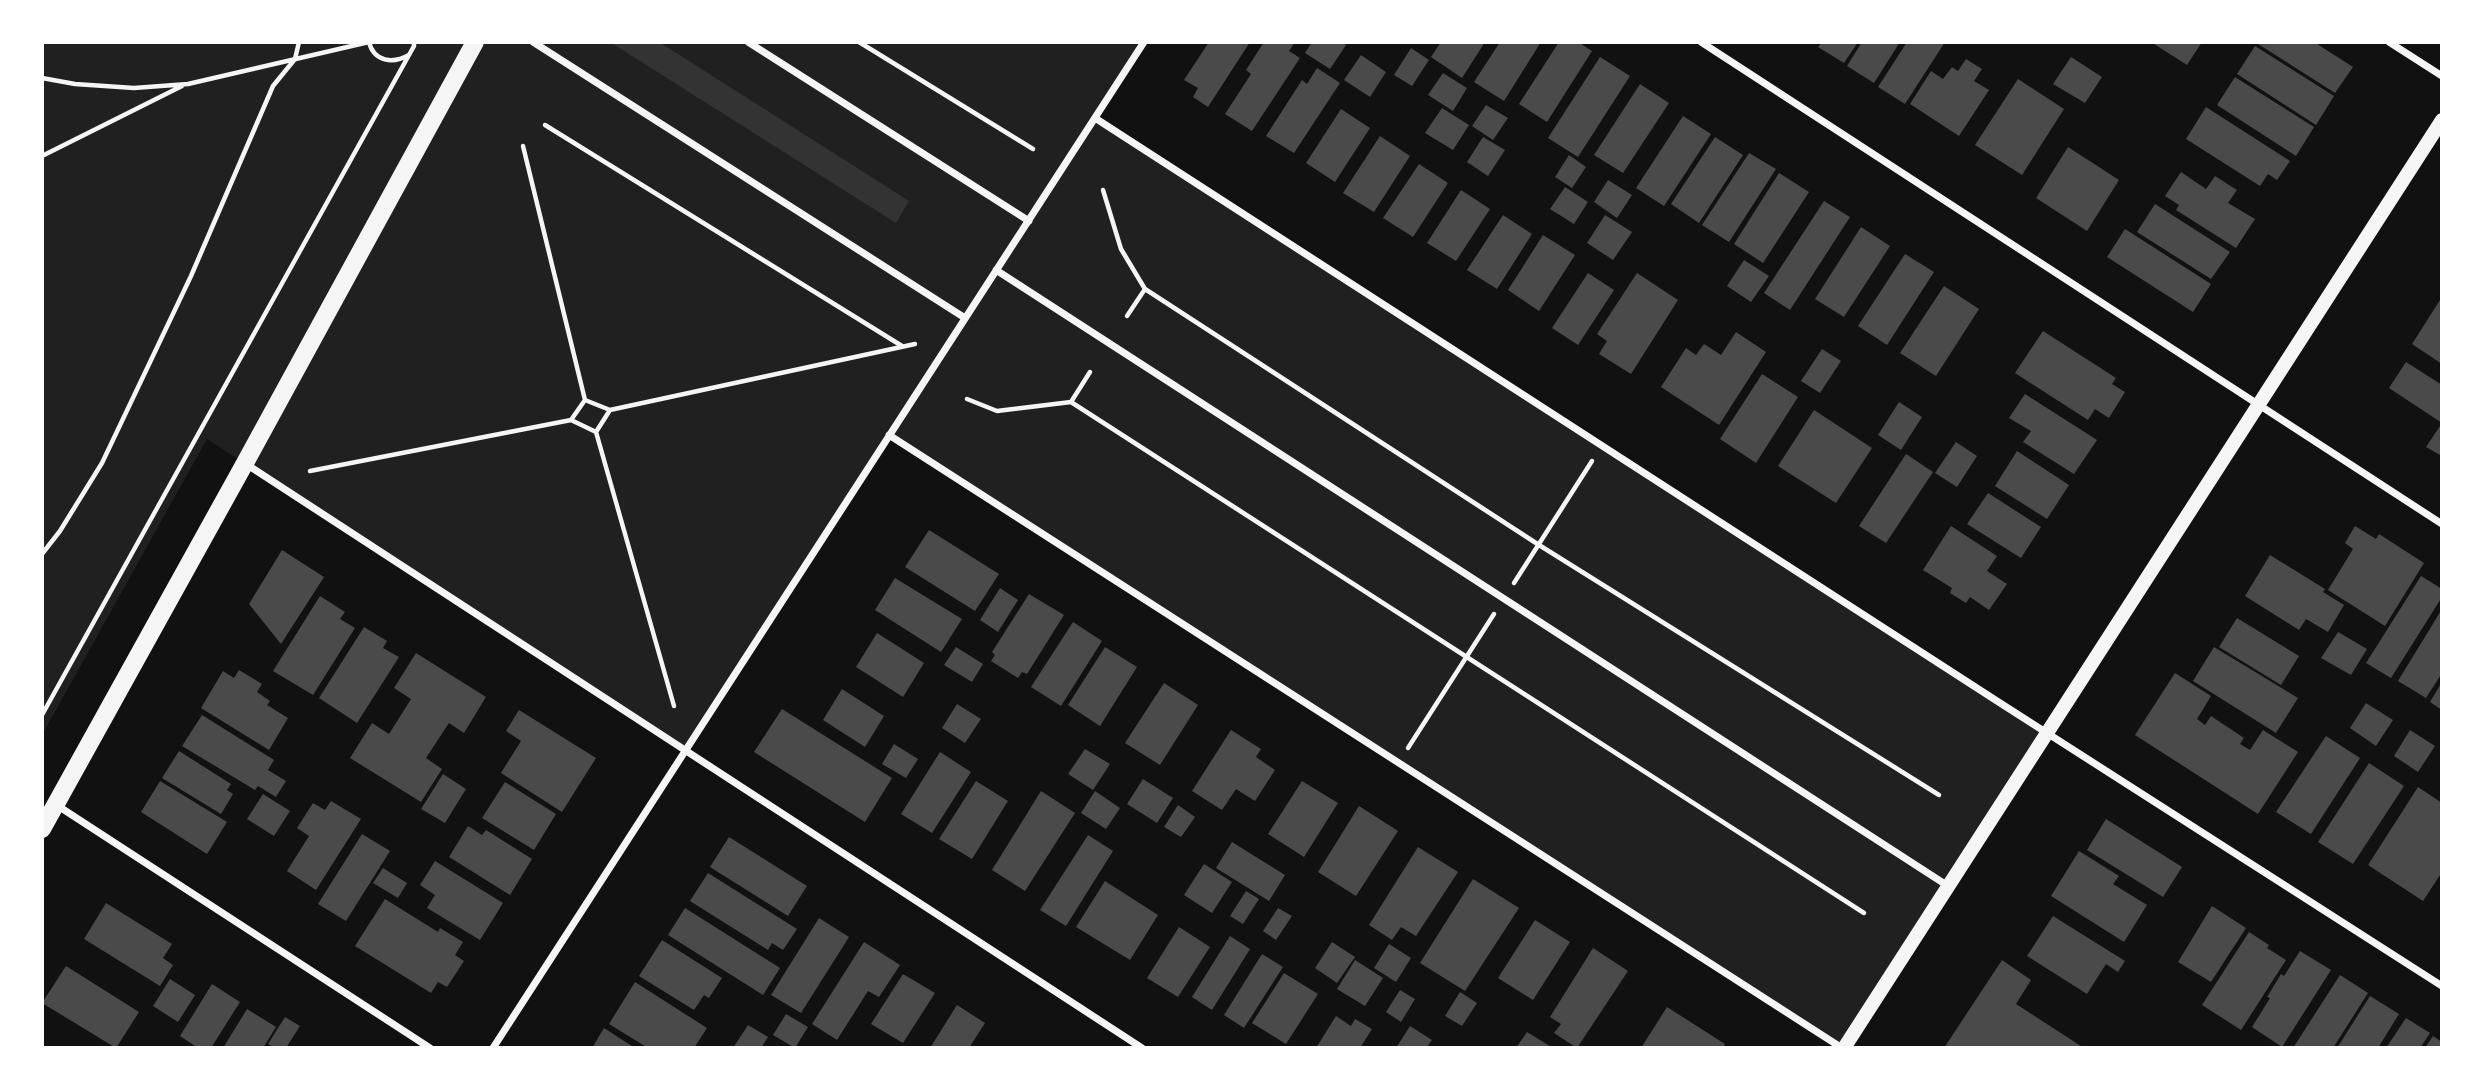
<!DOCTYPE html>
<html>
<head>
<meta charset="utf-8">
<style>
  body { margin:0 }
  #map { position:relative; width:2484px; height:1090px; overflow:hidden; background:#111; font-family:"Nunito Sans",sans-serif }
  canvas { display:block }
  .frame { position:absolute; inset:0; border:44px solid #fff; pointer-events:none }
</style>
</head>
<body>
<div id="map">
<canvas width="2484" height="1090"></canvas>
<div class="frame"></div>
</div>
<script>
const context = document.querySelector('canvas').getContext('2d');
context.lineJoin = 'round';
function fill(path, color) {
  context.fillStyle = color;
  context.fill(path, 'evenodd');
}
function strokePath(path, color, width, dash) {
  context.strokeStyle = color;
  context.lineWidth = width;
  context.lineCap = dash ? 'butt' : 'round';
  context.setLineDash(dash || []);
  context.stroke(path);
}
const green = new Path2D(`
  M42,42H1143L1096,116L2048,733L1845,1048L890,436L686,750L207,439L42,735Z`);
const water = new Path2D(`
  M610,42H659L909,201L896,223Z`);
const building = new Path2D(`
  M1209,42H1250L1208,107L1193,97L1198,88L1184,80Z
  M1264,42H1295L1289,51L1300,58L1252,131L1225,114L1251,74L1246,70Z
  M1312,42H1342L1346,45L1330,69L1305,53Z
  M1441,42H1485L1462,78L1431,57Z
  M1500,42H1541L1504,101L1474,82Z
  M1559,42H1578L1592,51L1547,122L1519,104Z
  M1822,42H1858L1844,63L1818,47Z
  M1862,42H1900L1874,83L1847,66Z
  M1907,42H1945L1905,104L1878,87Z
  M2151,42H2202L2187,65Z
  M2255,42H2314L2353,67L2335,93Z
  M2255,46L2334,96L2316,125L2237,74Z
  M1411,48L1429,60L1412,86L1394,75Z
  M1361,55L1386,72L1370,97L1344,80Z
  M1600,57L1630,76L1578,157L1548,138Z
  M2071,57L2102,77L2085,103L2053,84Z
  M1966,59L1982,69L1974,81L1989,90L1959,136L1910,104L1931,71L1943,79L1952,67L1958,71Z
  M1317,68L1340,83L1294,153L1266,136L1302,80L1307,84Z
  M1443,73L1467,88L1453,111L1428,95Z
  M2235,77L2314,127L2296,156L2217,105Z
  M2018,79L2064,109L2022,175L1975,145Z
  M1640,84L1669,103L1623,173L1594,155Z
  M1486,105L1508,118L1493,140L1472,126Z
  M2206,107L2290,161L2277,180L2268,174L2260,186L2186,139Z
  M1442,108L1469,125L1453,150L1425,133Z
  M1341,109L1370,128L1335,182L1306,163Z
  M1683,116L1711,134L1664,206L1636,188Z
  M1380,136L1410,156L1374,212L1343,193Z
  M1483,137L1505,150L1488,176L1467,162Z
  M1715,137L1743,155L1699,223L1671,204Z
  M2068,147L2119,180L2087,231L2036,198Z
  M1749,153L1776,169L1729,242L1702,225Z
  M1569,155L1586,167L1572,188L1555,177Z
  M1419,164L1448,183L1413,237L1383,218Z
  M2181,172L2206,189L2215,176L2237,190L2228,203L2255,219L2236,248L2176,210L2179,205L2165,196Z
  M1779,173L1809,192L1763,263L1734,244Z
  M1608,180L1632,195L1617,218L1594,202Z
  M1565,187L1588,202L1574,224L1550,209Z
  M1461,190L1490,209L1456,261L1427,243Z
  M1824,201L1850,217L1790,310L1764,293Z
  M2155,204L2230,252L2211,279L2137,232Z
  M1503,215L1532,234L1497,289L1467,270Z
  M1605,215L1632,232L1613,260L1587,243Z
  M1861,227L1890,246L1844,317L1815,299Z
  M2125,229L2211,284L2193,312L2107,257Z
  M1543,235L1575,255L1539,311L1508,290Z
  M1905,254L1934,272L1887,345L1858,326Z
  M1744,260L1769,276L1751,302L1727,286Z
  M1588,273L1614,290L1578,345L1552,328Z
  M1637,273L1678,300L1631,374L1599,354L1607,341L1597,334Z
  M1944,286L1979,309L1936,376L1900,353Z
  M2440,300L2442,301V364L2412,344Z
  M2043,331L2116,378L2112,384L2125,392L2109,418L2095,409L2088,420L2015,373Z
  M1736,332L1766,352L1719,425L1661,387L1686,348L1696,355L1704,344L1721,355Z
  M1822,349L1841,361L1820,393L1801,381Z
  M2406,362L2442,385V456L2426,447L2442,423L2389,388Z
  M1762,374L1798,397L1756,463L1720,439Z
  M2025,394L2097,440L2074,474L2023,442L2031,431L2009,418Z
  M1899,402L1922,417L1901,450L1878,435Z
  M1814,410L1872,448L1836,503L1778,466Z
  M1956,442L1977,456L1957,487L1935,473Z
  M2017,451L2069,485L2047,519L1995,486Z
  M1906,454L1933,472L1886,543L1859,526Z
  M1988,493L2041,527L2021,558L1967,524Z
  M1951,526L1997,556L1987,571L2007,584L1989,610L1970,597L1966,603L1950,593L1952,588L1923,570Z
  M2355,526L2376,539L2379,534L2424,563L2385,626L2328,590L2353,549L2345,543Z
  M929,530L999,574L975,611L905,567Z
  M282,550L324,577L281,644L249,604Z
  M2270,555L2325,589L2323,592L2344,605L2328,632L2306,619L2299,630L2245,596Z
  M2421,576L2442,589V597L2391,678L2366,663Z
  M895,578L962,619L941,652L875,610Z
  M1000,588L1018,600L998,632L980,620Z
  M1029,594L1064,615L1027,674L1022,672L1018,678L991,661L995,655L992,652Z
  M320,596L345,612L340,619L355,628L313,695L273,671Z
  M2442,609V673L2426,698L2398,681Z
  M2237,618L2299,656L2281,685L2219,647Z
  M1073,622L1102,641L1061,706L1031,687Z
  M364,627L387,641L383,648L399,657L357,723L319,698Z
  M2338,632L2367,649L2351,675L2321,658Z
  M877,633L924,663L903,697L856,667Z
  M956,647L983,664L972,682L944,665Z
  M1105,647L1137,667L1100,726L1068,705Z
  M2214,647L2298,698L2276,733L2193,681Z
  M416,653L486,697L464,733L449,723L426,758L442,769L421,802L350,758L372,723L389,734L411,699L394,688Z
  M239,670L262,684L257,692L270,701L267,705L288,718L269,750L201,708L223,671L234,678Z
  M2175,673L2211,696L2197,719L2205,725L2211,716L2244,738L2240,744L2250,750L2263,730L2298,752L2258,814L2135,735Z
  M2442,682V710L2430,702Z
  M1164,683L1198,705L1160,765L1125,743Z
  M842,689L884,716L865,747L823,720Z
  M2366,703L2393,720L2376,746L2350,728Z
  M957,704L981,719L965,743L942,728Z
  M782,709L892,778L865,822L754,752Z
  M519,710L596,758L562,812L501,773L521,741L506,731Z
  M202,715L274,760L268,770L286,781L276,797L258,786L255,790L182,746Z
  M1231,730L1261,749L1256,757L1275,770L1255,801L1236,789L1222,810L1192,791Z
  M2410,730L2435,746L2418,772L2394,756Z
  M2326,736L2360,758L2311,834L2276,812Z
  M894,744L918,759L906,778L882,764Z
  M1085,749L1110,764L1093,790L1068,774Z
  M179,751L231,784L227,790L233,794L221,814L162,778Z
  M940,752L971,772L932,833L901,814Z
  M2369,763L2404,786L2353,864L2318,842Z
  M443,774L466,789L445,823L421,809Z
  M1143,779L1173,798L1157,823L1127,804Z
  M160,781L227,822L207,854L141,812Z
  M976,781L1008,801L972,859L939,839Z
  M1302,781L1338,803L1304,857L1268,834Z
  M505,782L556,814L534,850L482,818Z
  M2418,787L2442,803V872L2423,901L2368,865Z
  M1041,791L1075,813L1025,891L992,870Z
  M1095,791L1120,808L1106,829L1081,813Z
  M263,794L290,811L274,836L247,819Z
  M331,801L361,819L316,890L287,871L309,836L297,828L313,803L325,810Z
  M1178,805L1195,817L1181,837L1164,827Z
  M1359,806L1398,831L1356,896L1318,872Z
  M2106,819L2182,867L2163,897L2087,850Z
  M468,826L482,835L486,830L532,859L510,895L449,857Z
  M362,834L390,851L346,921L318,904Z
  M1088,835L1113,851L1066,926L1040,910Z
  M729,837L807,886L788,916L710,867Z
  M1232,842L1285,875L1269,901L1216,868Z
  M1418,847L1458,872L1416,936L1401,927L1392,940L1369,925Z
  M2079,851L2119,876L2113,884L2147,905L2124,942L2051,896Z
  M435,861L503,903L480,940L427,908L435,895L420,885Z
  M1204,864L1232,882L1212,913L1184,895Z
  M383,868L407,883L398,898L373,883Z
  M708,873L797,929L783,950L772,943L768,950L690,901Z
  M1473,879L1519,908L1465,991L1420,963Z
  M1105,881L1158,915L1130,960L1076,927Z
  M1246,891L1259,899L1243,924L1230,916Z
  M385,899L438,932L440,928L463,942L455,955L464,961L447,987L438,982L431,993L355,946Z
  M106,903L172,944L163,958L173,965L160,986L84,939Z
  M2212,906L2246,928L2211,982L2178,962Z
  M685,908L780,968L763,995L668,935Z
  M1278,908L1292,916L1276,940L1263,931Z
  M2053,916L2125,961L2118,972L2106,964L2087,994L2027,956Z
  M819,918L849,937L801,1013L771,995Z
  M1535,920L1570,942L1533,1000L1498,978Z
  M1179,927L1210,947L1178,997L1147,978Z
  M2249,932L2269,945L2267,948L2286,960L2241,1030L2202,1005Z
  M1230,936L1250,949L1212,1010L1192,997Z
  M662,940L722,978L709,998L704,995L694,1010L639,976Z
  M864,942L900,965L879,997L868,991L837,1040L812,1024Z
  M1332,942L1355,957L1337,983L1315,968Z
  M1389,944L1411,958L1396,982L1374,968Z
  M1593,948L1628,971L1577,1048L1554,1033L1561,1024L1550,1017Z
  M2300,951L2331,970L2282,1047L2252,1027L2270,998L2267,997L2281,974L2284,976Z
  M1262,954L1283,967L1244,1028L1224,1015Z
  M1355,960L1383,978L1365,1006L1337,989Z
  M2002,960L2031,980L2016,1004L2084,1048H1944Z
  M66,966L139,1012L116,1048L42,1003Z
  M1284,973L1318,994L1286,1044L1252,1023Z
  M903,974L935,993L903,1043L871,1024Z
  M2340,975L2368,993L2333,1048H2293Z
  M170,979L195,995L178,1022L153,1006Z
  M635,982L707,1028L694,1048H648L609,1024Z
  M212,984L240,1002L211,1048H198L180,1036Z
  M1400,990L1415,999L1401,1022L1386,1012Z
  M1460,992L1477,1003L1462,1026L1445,1016Z
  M2370,996L2399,1014L2378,1048H2337Z
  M957,1005L985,1023L969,1048H930Z
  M1667,1007L1725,1044L1723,1048H1641Z
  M247,1009L276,1027L263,1048H223Z
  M786,1014L808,1027L795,1048L773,1035Z
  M1336,1016L1351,1026L1355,1019L1372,1029L1360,1048H1316Z
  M285,1017L300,1026L286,1048H275L268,1044Z
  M2406,1018L2430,1033L2420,1048H2386Z
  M748,1025L768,1037L761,1048H733Z
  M1410,1026L1432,1040L1426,1048H1396Z
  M604,1028L635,1048H592Z
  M1527,1032L1553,1048H1516Z
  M2433,1036L2442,1042V1048H2425Z`);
const path = new Path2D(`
  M369,42C374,62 393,64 409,55
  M859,42L1033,149
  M42,78L75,84L134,88L188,84L369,42
  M545,125L902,346
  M523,146L585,400L610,410L915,344
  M42,156L182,86
  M1103,190L1121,249L1145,289
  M1127,316L1145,289L1539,545L1939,795
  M1090,372L1071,402L1864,913
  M967,399L997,411L1071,402
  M571,420L585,400
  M596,432L610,410
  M310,471L571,420L596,432L674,706
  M42,554L60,531L102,463L191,276L273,86L295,59L299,42
  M1514,583L1592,461
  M42,715L414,46V42
  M1408,748L1494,614`);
const minor = new Path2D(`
  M533,42L965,318
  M748,42L1029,221
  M1701,42L2442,524
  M2389,42L2442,76
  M1095,118L1997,701L2442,986
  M996,270L1948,886
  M889,435L1842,1048
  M246,464L1142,1048
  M55,804L430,1048
  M493,1048L1144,42`);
const secondary = new Path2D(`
  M1844,1048L2442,120`);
const primary = new Path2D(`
  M42,829L245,463L475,42`);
fill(green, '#202020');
fill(water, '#333');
fill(building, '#4a4a4a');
strokePath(path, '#f5f5f5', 4.5);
strokePath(minor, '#f5f5f5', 7);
strokePath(secondary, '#f5f5f5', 14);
strokePath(primary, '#f5f5f5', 18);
</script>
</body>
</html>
